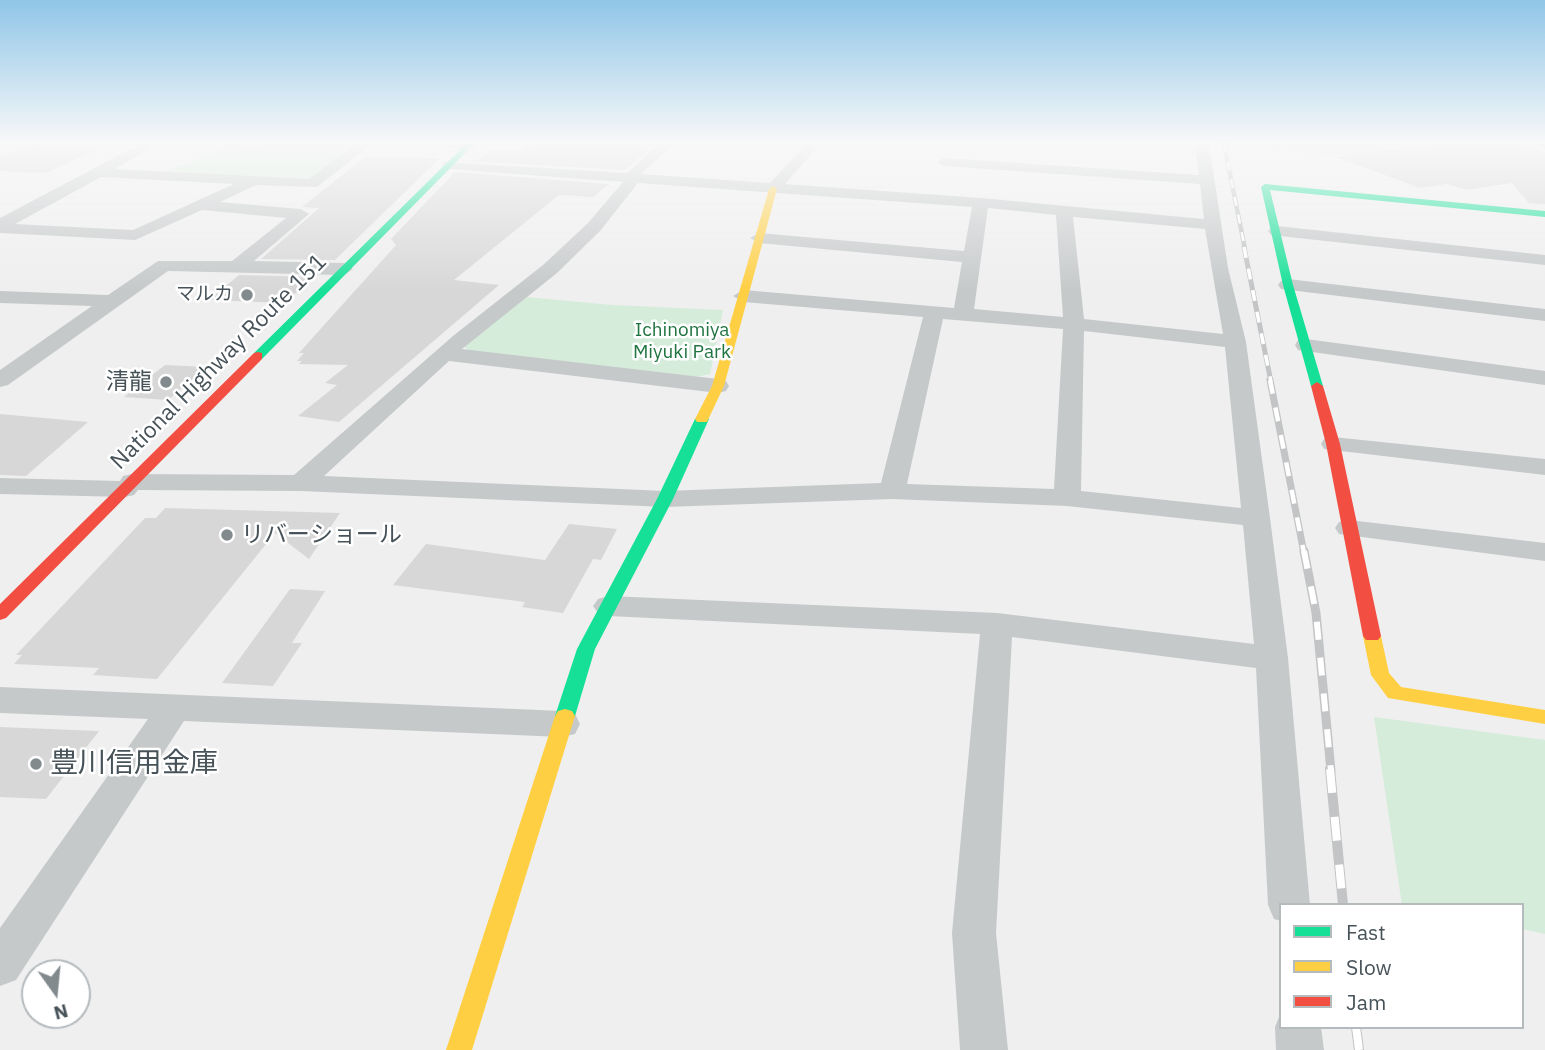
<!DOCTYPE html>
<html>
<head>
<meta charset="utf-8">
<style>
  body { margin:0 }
  #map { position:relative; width:1545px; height:1050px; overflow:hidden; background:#efefef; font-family:"IBM Plex Sans",sans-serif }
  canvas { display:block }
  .legend { position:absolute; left:1279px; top:903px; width:245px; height:126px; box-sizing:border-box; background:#fff; border:2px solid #b5babd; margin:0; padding:9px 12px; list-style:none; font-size:21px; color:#475359 }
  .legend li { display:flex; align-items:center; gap:14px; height:35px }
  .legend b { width:35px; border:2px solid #b5babd }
  .north { position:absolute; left:21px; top:959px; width:70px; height:70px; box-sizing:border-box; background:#fff; border:2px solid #b5babd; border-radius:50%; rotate:165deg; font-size:19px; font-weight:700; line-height:28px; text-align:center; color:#475359 }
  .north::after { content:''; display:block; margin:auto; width:24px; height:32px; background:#828a8e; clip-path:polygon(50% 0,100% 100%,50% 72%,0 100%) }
</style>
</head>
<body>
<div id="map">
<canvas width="1545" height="1050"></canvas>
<ul class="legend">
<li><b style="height:9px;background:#16e098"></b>Fast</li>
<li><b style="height:9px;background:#ffcf43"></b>Slow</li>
<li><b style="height:9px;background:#f24e42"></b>Jam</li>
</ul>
<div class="north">N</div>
</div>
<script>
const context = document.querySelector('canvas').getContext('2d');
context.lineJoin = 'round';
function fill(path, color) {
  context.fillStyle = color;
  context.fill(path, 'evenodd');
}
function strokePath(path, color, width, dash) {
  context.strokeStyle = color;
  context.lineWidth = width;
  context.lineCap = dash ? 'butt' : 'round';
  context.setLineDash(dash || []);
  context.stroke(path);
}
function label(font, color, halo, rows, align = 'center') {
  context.font = font + ' "IBM Plex Sans","Noto Sans JP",sans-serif';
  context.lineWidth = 5;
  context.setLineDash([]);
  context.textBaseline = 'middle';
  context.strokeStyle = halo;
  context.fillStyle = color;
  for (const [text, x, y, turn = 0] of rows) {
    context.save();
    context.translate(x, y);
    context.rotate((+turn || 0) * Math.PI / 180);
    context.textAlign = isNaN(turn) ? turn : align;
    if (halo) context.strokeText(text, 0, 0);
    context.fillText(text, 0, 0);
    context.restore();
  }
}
const green = new Path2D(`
  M268,144H358L312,179L157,175L227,146L262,147Z
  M1264,144H1385L1394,159L1267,150Z
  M527,297L612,305L723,310L710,374L696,377L470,351L463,346Z
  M1374,717L1545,740V934L1522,929V905H1402Z`);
const building = new Path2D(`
  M30,144H35L104,146L46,173L0,171V156Z
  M531,144H646L640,148L650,149L625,170L466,161L481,159L489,150L521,151Z
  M1434,144H1517L1545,152V204L1529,203L1512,183L1466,190L1447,184L1420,188L1336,157Z
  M365,157L440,158L335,260L261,259L319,208L302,207Z
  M455,172L609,184L593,197L559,195L454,280L499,285L339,422L298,416L337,385L325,383L348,365L299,364L302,361H297L304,353H299L396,245L391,239Z
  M239,275L315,277L284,303L209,300Z
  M165,365L207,367L168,400L124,397Z
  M0,414L88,422L26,476L0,475Z
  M165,508L340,513L309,559L275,533L157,679L93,675L99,668L14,664L22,655H16L145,518H156Z
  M569,524L617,529L601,560L593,559L563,613L522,607L525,602L393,585L426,544L545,560Z
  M290,589L325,591L292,643H302L273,686L222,683Z
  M0,727L99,731L46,799L0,797Z`);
const street = new Path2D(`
  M140,144H157L115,169L309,179L356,144H372L317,187L256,185L220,202L301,209L309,214L254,261L344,263L353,269L344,275L168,271L8,385L0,387V370L92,306L0,303V291L108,295L158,261H232L286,218L202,210L135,240L0,233V218ZM101,177L234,184L133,230L15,224Z
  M442,144H475L476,145C469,152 449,151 442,144Z
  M659,144H674L641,174L770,183L806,144H820L785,184L981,198L1204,219L1200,184L944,166L937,162L944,158L1199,175L1195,144H1209L1228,268L1246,342L1270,518L1288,658L1310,905H1281V921L1274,919L1268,905L1256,668L1012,637L996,933L1008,1050H960L952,933L980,634L609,616L598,613L593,606L598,599L609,596L997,613L1254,644L1243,525L1067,506L892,499L665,507L301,491L138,490L134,495L125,497L0,494V478L120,481L123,476L132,474L294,475L453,336L543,265L588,223L623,182L449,169L444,168L442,165L444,162L627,173ZM638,183L972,207L964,251L759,233L750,238L759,243L962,262L954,308L743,290L733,296L743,302L923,317L881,483L665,491L324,476L449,361L718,393L726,391L729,386L726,381L718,379L462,349L557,273L600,231ZM988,208L1056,215L1063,317L974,309ZM1073,217L1205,229L1223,334L1084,319ZM943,319L1063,329L1054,489L907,484ZM1084,331L1225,347L1241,508L1081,491Z
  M1537,144H1545V149Z
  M1277,226L1545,255V265L1271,235L1268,231L1271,227Z
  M1288,279L1545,309V321L1281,289L1278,285L1281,281Z
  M1306,339L1545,371V385L1298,350L1295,345L1298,340Z
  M1333,437L1545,459V475L1324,449L1321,444L1324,439Z
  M1349,520L1545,543V561L1339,534L1335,528L1339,522Z
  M0,687L562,711L575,714L580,724L575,734L562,737L184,721L16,980L0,986V928L148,719L0,713Z
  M1281,1012V1027H1321L1324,1050H1276L1275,1027Z`);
const fast = new Path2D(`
  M466,144H474L262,359H254V353Z
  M1265,184L1545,211V217L1270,190L1293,285L1323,386L1317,390L1311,386L1283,285L1261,187Z
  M702,415L709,419L673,499L595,649L575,716L572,721L565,723L558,721L555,716L577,649L657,499L695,419Z`);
const slow = new Path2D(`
  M773,186L777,189L724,386L707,422H697L695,419L712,386L769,189Z
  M1372,630L1378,632L1381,636L1389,673L1401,687L1545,710V724L1388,698L1371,675L1363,636L1366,632Z
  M565,709L572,711L575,716L472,1050H446L555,716L558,711Z`);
const jam = new Path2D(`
  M258,352L262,353V359L6,618L0,620V604L254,353Z
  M1317,382L1323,386L1340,444L1381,636L1378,640H1366L1363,636L1326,444L1311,386Z`);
const railFar4 = new Path2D(`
  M1224,144L1245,249`);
const railFar3 = new Path2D(`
  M1244,247L1271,382`);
const railFar2 = new Path2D(`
  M1270,380L1304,553`);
const railFar1 = new Path2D(`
  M1304,551L1316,613L1331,771`);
const rail = new Path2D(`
  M1330,769L1343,905
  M1356,1027L1359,1050`);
const markers = [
  [247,295,7,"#828a8e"],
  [166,382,7,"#828a8e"],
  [227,535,7,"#828a8e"],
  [36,764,7,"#828a8e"]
];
const farPoinames = [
  ["マルカ",233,295]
];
const farParknames = [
  ["Ichinomiya",682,331],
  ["Miyuki Park",682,353]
];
const streetNames = [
  ["National Highway Route 151",219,362,-45]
];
const poiNames = [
  ["清龍",152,382],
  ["リバーショール",241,535,"left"]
];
const nearPoinames = [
  ["豊川信用金庫",50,764]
];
fill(green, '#d5ecdb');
fill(building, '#d7d7d8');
fill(street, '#c6c9ca');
fill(fast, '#16e098');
fill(slow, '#ffcf43');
fill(jam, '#f24e42');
strokePath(railFar4, '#c2c4c5', 4.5);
strokePath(railFar3, '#c2c4c5', 5);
strokePath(railFar2, '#c2c4c5', 7);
strokePath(railFar1, '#c2c4c5', 9);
strokePath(rail, '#c2c4c5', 10);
strokePath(railFar4, '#fff', 2.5, [9]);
strokePath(railFar3, '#fff', 3.5, [11]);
strokePath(railFar2, '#fff', 4.5, [14]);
strokePath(railFar1, '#fff', 6, [18]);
strokePath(rail, '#fff', 8, [24]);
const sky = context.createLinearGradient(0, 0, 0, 291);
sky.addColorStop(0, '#90c6e8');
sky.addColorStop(0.49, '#f8f8f8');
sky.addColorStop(1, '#f8f8f800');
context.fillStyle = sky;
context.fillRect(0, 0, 1545, 291);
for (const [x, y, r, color] of markers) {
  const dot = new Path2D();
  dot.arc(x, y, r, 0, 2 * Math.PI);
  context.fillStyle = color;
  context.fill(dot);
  strokePath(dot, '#fff', 2.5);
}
label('19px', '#475359', '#fff', farPoinames, 'right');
label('19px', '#1f7440', '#fff', farParknames);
label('23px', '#475359', '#fff', streetNames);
label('23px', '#475359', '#fff', poiNames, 'right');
label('28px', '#475359', '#fff', nearPoinames, 'left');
</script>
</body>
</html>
